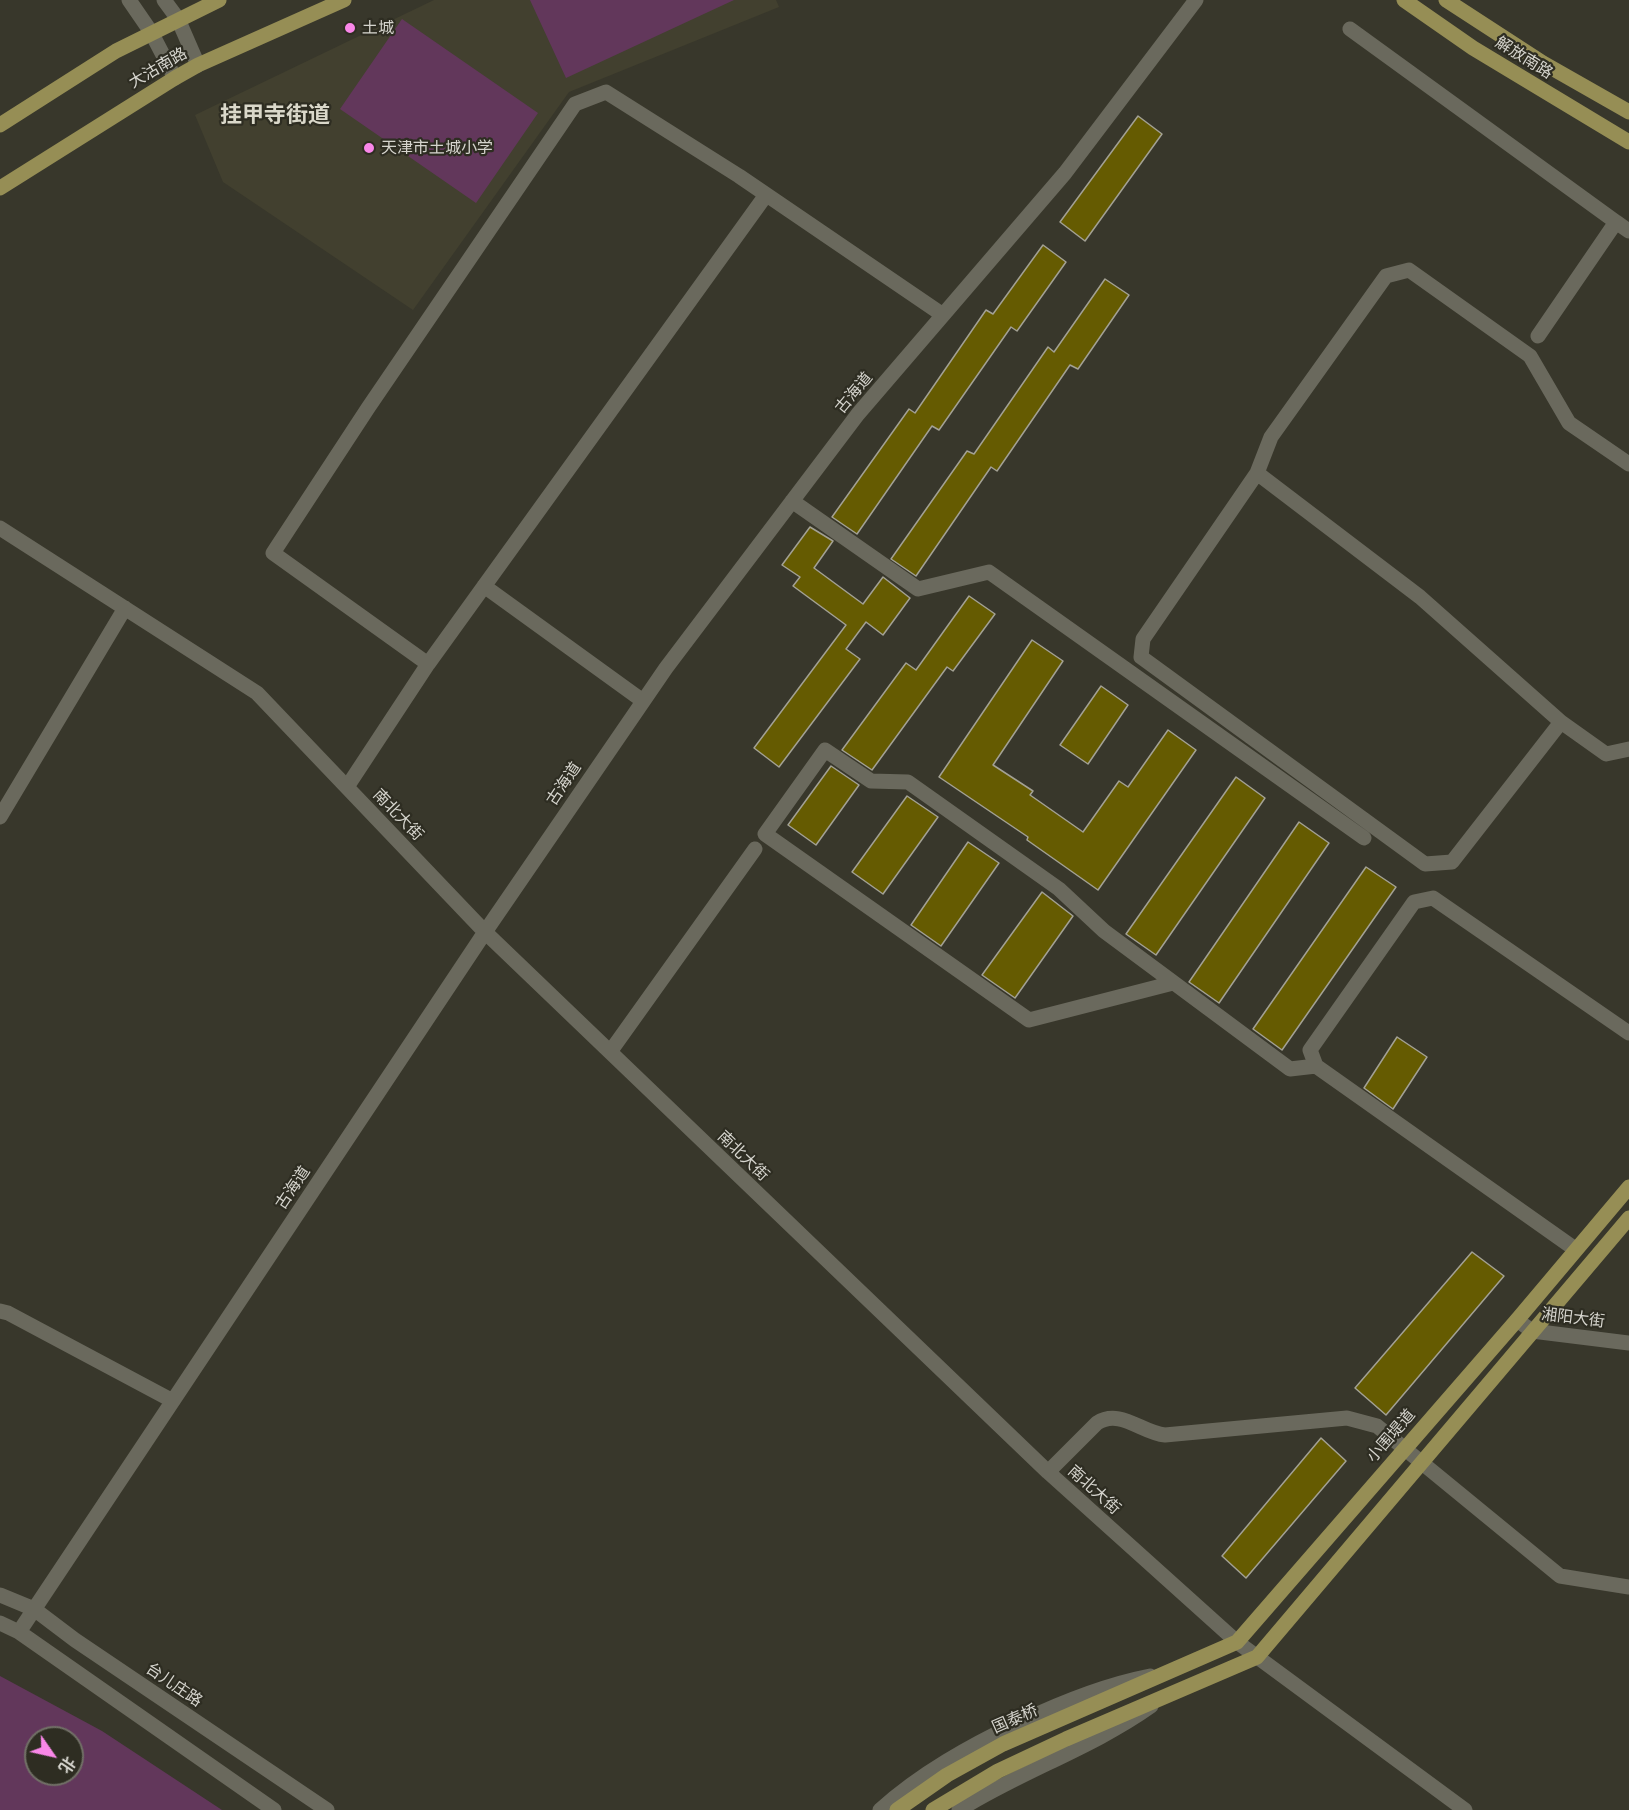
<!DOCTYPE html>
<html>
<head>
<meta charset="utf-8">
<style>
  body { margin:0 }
  #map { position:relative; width:1629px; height:1810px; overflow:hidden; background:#38372b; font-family:Mulish,"Noto Sans SC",sans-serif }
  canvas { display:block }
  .north { position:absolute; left:24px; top:1726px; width:60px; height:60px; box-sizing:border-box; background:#2e2d22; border:2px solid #717066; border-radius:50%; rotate:124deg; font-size:16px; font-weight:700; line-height:24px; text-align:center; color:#d5d4cd }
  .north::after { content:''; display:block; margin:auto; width:21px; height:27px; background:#f987e8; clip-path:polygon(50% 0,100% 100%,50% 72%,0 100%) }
</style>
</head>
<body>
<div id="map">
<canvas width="1629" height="1810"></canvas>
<div class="north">北</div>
</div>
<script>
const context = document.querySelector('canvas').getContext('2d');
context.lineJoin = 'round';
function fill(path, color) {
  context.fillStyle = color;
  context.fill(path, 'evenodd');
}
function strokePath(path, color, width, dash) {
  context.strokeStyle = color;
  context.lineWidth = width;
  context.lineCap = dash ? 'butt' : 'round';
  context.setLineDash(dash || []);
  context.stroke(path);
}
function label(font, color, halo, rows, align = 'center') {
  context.font = font + ' Mulish,"Noto Sans SC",sans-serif';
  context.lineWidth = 4.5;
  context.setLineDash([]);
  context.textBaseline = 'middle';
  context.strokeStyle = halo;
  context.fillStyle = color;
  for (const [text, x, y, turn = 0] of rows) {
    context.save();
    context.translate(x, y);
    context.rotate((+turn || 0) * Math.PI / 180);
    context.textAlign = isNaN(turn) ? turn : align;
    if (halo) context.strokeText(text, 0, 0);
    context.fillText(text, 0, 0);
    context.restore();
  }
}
const built = new Path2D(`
  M434,0H776L779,7L569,92L413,310L223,182L195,115Z`);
const green = new Path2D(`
  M530,0H734L566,78Z
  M402,19L538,113L476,203L340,109Z
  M0,1676L102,1731L222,1810H0ZM36,1738H72V1774H36Z`);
const building = new Path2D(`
  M1138,116L1162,134L1085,241L1060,222Z
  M1043,245L1066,262L1017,331L1011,327L939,430L932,426L857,534L832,517L909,409L915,413L986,310L993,314Z
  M1105,279L1129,295L1078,369L1070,365L997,471L991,467L916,576L891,559L967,451L974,454L1048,347L1054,352Z
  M810,527L833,541L814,568L863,604L883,577L910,598L883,635L866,622L846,649L860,659L779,767L754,748L846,625L793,586L800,577L782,565Z
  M969,596L995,614L953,671L947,667L872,770L842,750L906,663L916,670Z
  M1032,640L1063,661L993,765L1033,791L1030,795L1083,832L1119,781L1128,787L1168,730L1196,750L1098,890L1027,840L1028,837L939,777Z
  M1101,686L1128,705L1088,764L1060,745Z
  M831,766L859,785L816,845L788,825Z
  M1236,777L1265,798L1156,955L1126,934Z
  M907,796L938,817L883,894L852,872Z
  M1299,822L1329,843L1219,1003L1189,982Z
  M968,842L999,863L941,946L911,925Z
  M1366,867L1396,887L1282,1050L1253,1029Z
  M1042,892L1073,916L1015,998L982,975Z
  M1397,1037L1427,1057L1393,1109L1364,1088Z
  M1472,1252L1504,1276L1386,1415L1355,1388Z
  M1321,1438L1346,1461L1246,1578L1222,1556Z`);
const minor = new Path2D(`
  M129,0L151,32L175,78
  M164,0L178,19L198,65
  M1350,29L1616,222
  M1538,336L1616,222L1629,231
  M1629,464L1569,423L1530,356L1409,270L1386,276L1271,437L1257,473L1143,639L1141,657L1425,864L1452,862L1561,722L1606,754L1629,749
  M1257,473L1420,597L1561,722
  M792,501L918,589L989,572L1364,838
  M0,528L257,693L485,932L1048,1472L1237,1642L1465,1810
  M484,586L643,701
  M428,664L273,553L368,408L575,104L606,92L739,176L943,315
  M347,787L428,664L766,195
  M0,817L125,608
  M1173,983L1029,1020L765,834L825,750L871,781L908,782L1059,889L1104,931L1290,1069L1316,1066
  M610,1052L755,849
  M1575,1249L1316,1066L1310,1050L1414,902L1433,898L1629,1033
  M0,1311L8,1313L173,1401
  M1517,1320L1532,1331L1629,1343
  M1048,1472L1097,1423C1120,1408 1142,1433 1165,1435L1347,1418L1377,1426L1560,1576L1629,1587
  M0,1595L34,1609L75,1640L327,1810
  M0,1623L19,1632L274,1810
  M19,1632L485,932L666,668L858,414L1065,173L1196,0
  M880,1810C921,1773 970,1746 1020,1722C1062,1702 1104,1685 1150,1676
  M959,1810C1021,1771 1092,1748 1151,1706`);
const major = new Path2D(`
  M1404,0L1473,48L1629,142
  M1446,0L1543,63L1629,112
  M0,125L116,51L219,0
  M0,188L175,78L198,65L344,0
  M897,1810L947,1775L1003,1744L1237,1642L1517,1320L1629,1187
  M933,1810L998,1771L1066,1739L1257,1657L1629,1218`);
const markers = [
  [350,28,6,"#f987e8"],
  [369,148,6,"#f987e8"]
];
const poiNames = [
  ["土城",362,28],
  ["天津市土城小学",381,148]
];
const streetNames = [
  ["解放南路",1524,58,32],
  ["大沽南路",158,68,-30],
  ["古海道",854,393,-50],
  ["古海道",564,784,-56],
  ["南北大街",398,815,46],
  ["南北大街",743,1156,44],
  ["古海道",293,1188,-56],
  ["湘阳大街",1573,1318,7],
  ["小围堤道",1391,1436,-49],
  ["南北大街",1094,1490,42],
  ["台儿庄路",174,1685,34],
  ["国泰桥",1015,1719,-24]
];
const districtNames = [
  ["挂甲寺街道",275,115]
];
fill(built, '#42402f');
fill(green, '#62375b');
fill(building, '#655b01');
strokePath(building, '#a3a194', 1.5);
strokePath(minor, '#6a695d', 15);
strokePath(major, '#968e55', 15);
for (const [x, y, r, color] of markers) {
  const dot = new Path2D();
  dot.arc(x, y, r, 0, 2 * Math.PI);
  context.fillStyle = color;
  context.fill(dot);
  strokePath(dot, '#2e2d22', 2);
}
label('16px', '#d5d4cd', '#2e2d22', poiNames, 'left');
label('16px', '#d5d4cd', '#2e2d22', streetNames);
label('bold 22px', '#dad8ca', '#2e2d22', districtNames);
</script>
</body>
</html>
